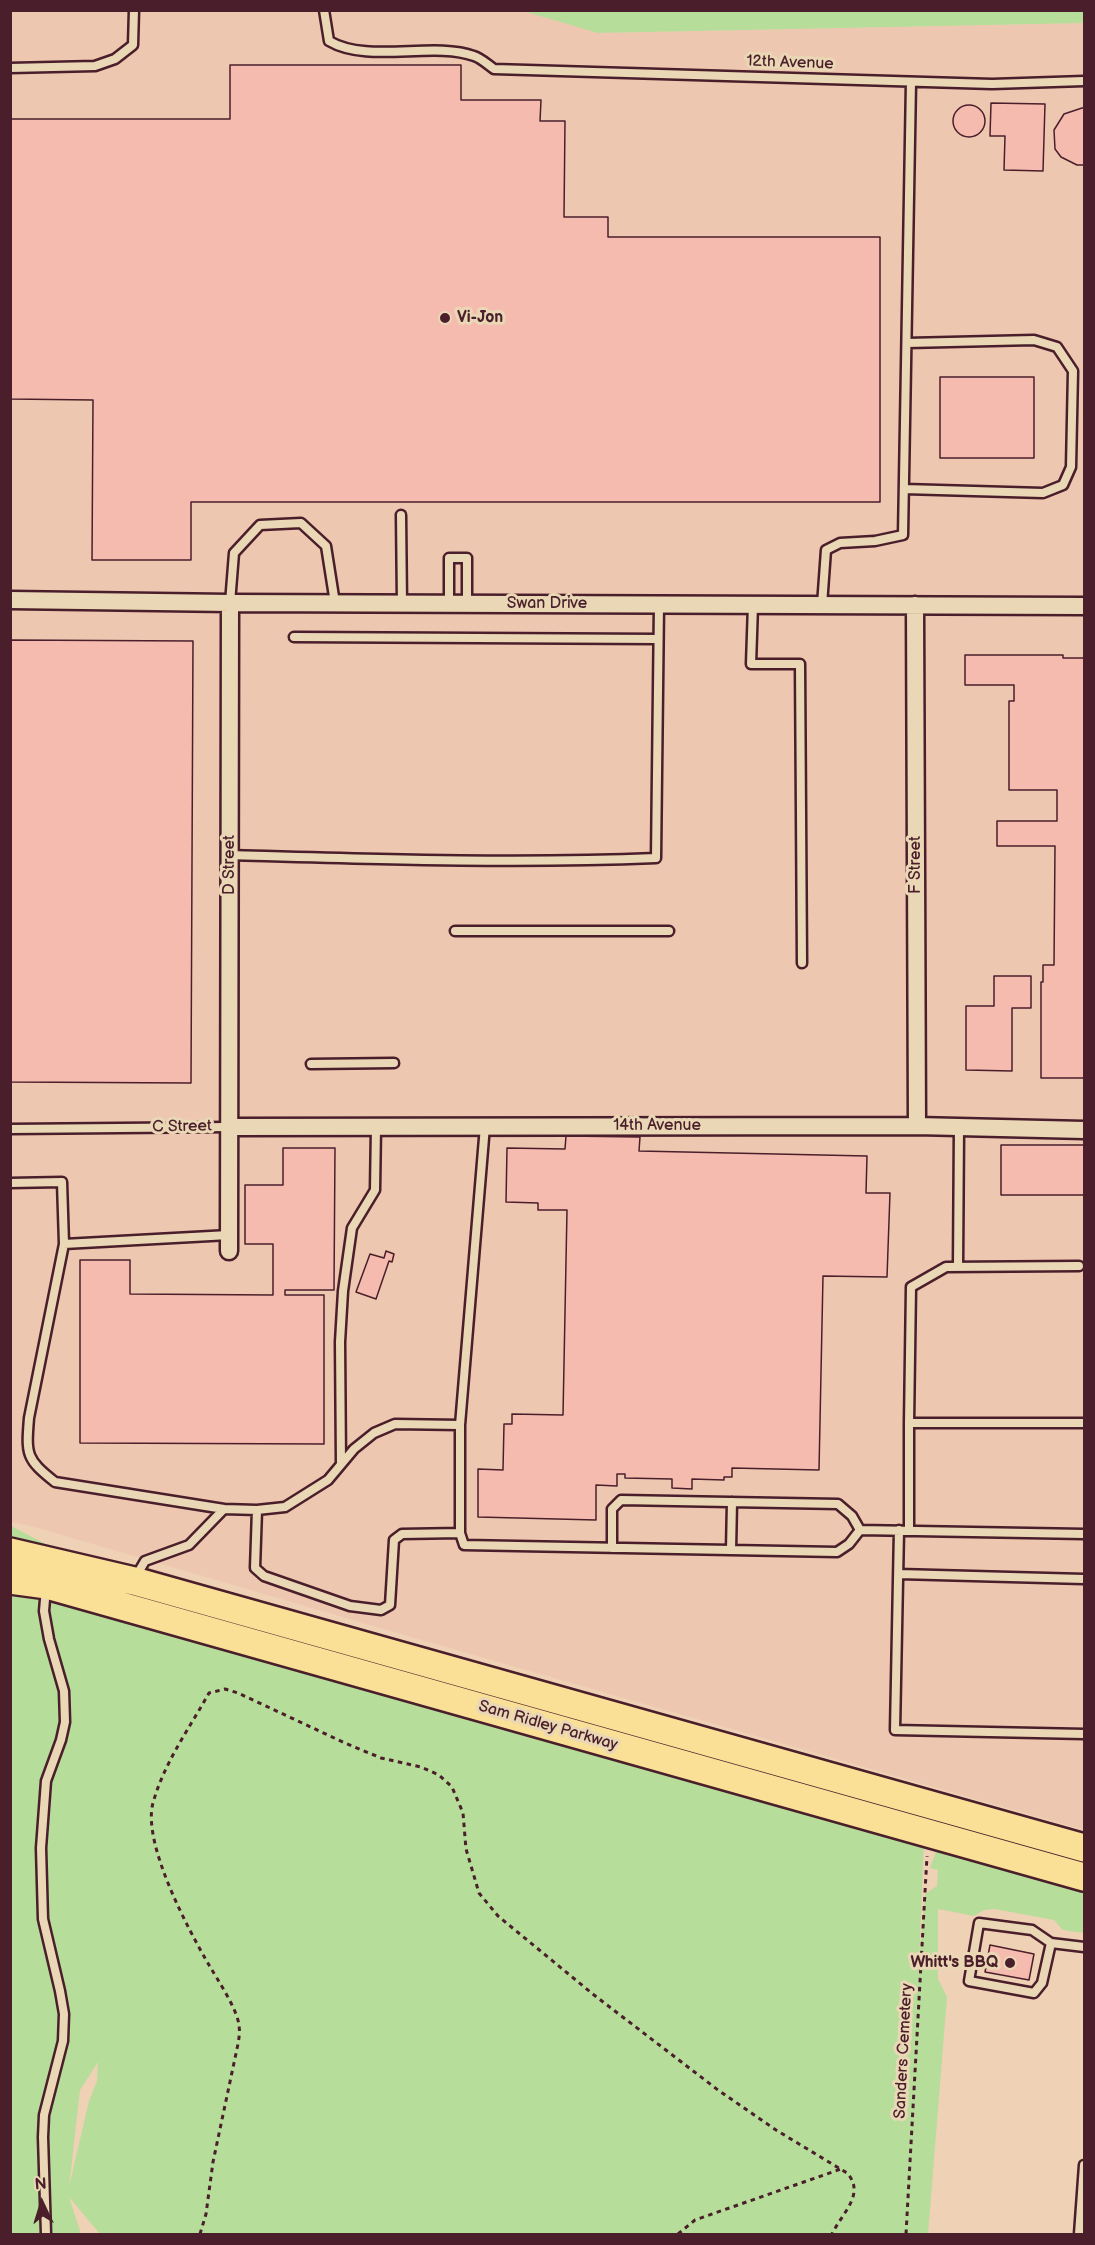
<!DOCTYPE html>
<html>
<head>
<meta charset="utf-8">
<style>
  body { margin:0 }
  #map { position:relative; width:1095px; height:2245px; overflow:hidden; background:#efd1b5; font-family:"Balsamiq Sans",sans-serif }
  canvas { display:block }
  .frame { position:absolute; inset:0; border:12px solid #4a1f2b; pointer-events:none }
  .north { position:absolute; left:12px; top:2173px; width:60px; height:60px; -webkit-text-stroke:4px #ead7b5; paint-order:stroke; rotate:356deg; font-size:16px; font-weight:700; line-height:24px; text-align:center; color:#4a1f2b }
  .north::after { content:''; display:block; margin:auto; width:21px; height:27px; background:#4a1f2b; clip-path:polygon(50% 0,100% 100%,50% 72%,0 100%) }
</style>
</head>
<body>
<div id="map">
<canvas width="1095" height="2245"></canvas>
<div class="frame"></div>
<div class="north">N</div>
</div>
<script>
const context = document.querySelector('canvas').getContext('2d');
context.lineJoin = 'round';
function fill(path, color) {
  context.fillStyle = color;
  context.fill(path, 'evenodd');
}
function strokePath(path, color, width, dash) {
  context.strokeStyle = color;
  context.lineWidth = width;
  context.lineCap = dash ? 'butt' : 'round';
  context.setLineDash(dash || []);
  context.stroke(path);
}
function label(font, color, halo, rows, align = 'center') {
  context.font = font + ' "Balsamiq Sans",sans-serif';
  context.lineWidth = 6;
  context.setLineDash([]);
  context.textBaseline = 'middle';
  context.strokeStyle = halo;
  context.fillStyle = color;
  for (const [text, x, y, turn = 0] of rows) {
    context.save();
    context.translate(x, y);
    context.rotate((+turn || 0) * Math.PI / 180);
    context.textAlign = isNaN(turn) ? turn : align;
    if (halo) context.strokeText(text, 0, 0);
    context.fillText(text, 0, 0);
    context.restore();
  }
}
const built = new Path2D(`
  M524,10L598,33L1084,23V1830L418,1639L31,1526L11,1522L10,11Z`);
const green = new Path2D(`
  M1084,10V23L598,33L523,11Z
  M11,1526L147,1597L133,1621L924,1838L919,1964L925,1894L937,1886L938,1870L930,1868L938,1846L1084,1888V1933L1063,1930L1054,1920L995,1909L984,1910L974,1916L938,1909V1979L947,1997L928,2234H100L69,2197L81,2234H11ZM98,2062L97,2081L89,2101L69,2187L80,2090Z`);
const building = new Path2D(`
  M230,65H461V100H541L540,121H565L564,217H608V237H880V502H191V560H92L93,400L10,399V119H230Z
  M991,103L1045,104L1043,171L1004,170L1005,136H990Z
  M953 121a16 16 0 1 1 32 0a16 16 0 1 1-32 0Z
  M1082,108H1084V165H1077L1061,157L1055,149L1054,130L1064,114Z
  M940,377H1034V458H940Z
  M10,640L193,641L191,1083L10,1082Z
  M965,655H1063V658H1084V1078H1041V982H1043V965H1054L1055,846H997V821H1057V790H1009V701H1014V685H965Z
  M994,976H1031V1008H1012V1071L966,1070V1006H994Z
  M566,1136L640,1137L639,1151L867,1156L866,1193H890L887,1277L823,1276L819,1470L732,1468V1477H724V1480L692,1479V1489L672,1488V1479L625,1478V1474H617V1486L596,1485V1520L478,1517V1469L503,1470L504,1424H512V1414L563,1415L567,1210H538V1203L506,1202L507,1148L565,1149Z
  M1001,1145H1084V1195H1001Z
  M283,1148H335L334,1290H285V1295H324V1444L80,1443V1260H130V1294L273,1295V1244H245V1185H283Z
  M386,1251L394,1254L392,1262L389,1261L376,1299L356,1292L370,1254L384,1258Z
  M990,1945L1034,1954L1029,1980L985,1972Z`);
const path = new Path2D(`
  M200,2234L206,2214L213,2162L238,2044C239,2038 240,2032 239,2026C238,2010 217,1979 209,1965C188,1929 142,1843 153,1803C164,1763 189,1729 209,1693L225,1689L238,1693L345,1743L381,1758L421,1767L439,1775L452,1787L463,1813L466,1849L479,1893L498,1916L594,1995L718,2090L776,2130L847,2173C866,2194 842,2213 832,2234
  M678,2234L695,2220L841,2169
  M906,2234L927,1856`);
const service = new Path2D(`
  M324,10L329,41C368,64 433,41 474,56C481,58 488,65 494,69L992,84L1084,81
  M10,68L95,66L115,59L133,45L134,10
  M904,489L1043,493L1063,485L1071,467L1073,371L1057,347L1034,340L907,343
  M401,515L402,604
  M230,603L234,553L260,525L301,523L326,546L335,603
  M449,604V558H467V604
  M753,605L751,664H800L802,963
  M822,605L826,550L840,543L875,541L903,535L911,82
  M294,637L658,639
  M230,855C372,859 514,864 656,858L659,605
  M455,931H669
  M311,1064L394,1063
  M10,1129L230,1127
  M10,1183L62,1182L64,1244
  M1079,1266L946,1267L911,1287L909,1423H1084
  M958,1267L959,1127
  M909,1423V1530
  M460,1425L485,1126
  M341,1464L340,1342L343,1291L352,1228L375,1190L376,1127
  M224,1509L55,1482C26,1459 26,1455 29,1418L64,1244L229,1235
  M257,1510L255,1568L264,1576L350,1606L381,1610L390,1605L394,1540L402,1534L460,1533
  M899,1530L895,1730L1084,1734
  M612,1548V1509L621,1500L838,1504L852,1516L860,1530
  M731,1550L732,1502
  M899,1574L1084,1579
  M135,1578L145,1561L189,1545L224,1509L257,1510L285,1507L328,1480L354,1449L374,1433L395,1424L460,1425V1533L464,1545L837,1552L849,1544L860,1530L1084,1534
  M46,1588L44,1611L49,1639L64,1691L65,1722L61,1740L46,1781L41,1848L43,1919L60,1991L64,2014L63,2041L44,2115L43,2137L46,2234
  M1051,1943L1042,1983L1034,1993L969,1981L979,1923L1032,1930L1051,1943L1084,1947
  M1079,2234L1084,2165`);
const minor = new Path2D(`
  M10,600L230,603L1084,606
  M915,605L917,1126
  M230,1127L917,1126L1084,1130
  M229,1251L230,603`);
const primary = new Path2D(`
  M10,1552L134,1581L1084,1848
  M10,1580L47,1585L1084,1877`);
const markers = [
  [445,318,6,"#4a1f2b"],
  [1010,1963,6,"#4a1f2b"]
];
const streetNames = [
  ["12th Avenue",790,63,2],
  ["Swan Drive",547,604],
  ["D Street",230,865,-90],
  ["F Street",916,865,-90],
  ["14th Avenue",657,1126],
  ["C Street",182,1127,-1],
  ["Sam Ridley Parkway",548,1726,16],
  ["Sanders Cemetery",904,2051,-87]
];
const poiNames = [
  ["Vi-Jon",457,318],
  ["Whitt's BBQ",998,1963,"right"]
];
fill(built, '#eec7b0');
fill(green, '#b6dd99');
fill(building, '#f5bbaf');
strokePath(building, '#4a1f2b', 1.5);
strokePath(service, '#4a1f2b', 13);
strokePath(minor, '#4a1f2b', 21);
strokePath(primary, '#4a1f2b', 32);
strokePath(path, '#4a1f2b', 3, [4.5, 4.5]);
strokePath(service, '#ead7b5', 8);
strokePath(minor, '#ead7b5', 16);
strokePath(primary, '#fadf96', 27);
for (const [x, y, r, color] of markers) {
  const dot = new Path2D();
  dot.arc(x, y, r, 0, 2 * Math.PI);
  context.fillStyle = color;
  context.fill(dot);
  strokePath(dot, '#ead7b5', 2);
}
label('16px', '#4a1f2b', '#ead7b5', streetNames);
label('bold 16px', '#4a1f2b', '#ead7b5', poiNames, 'left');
</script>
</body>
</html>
